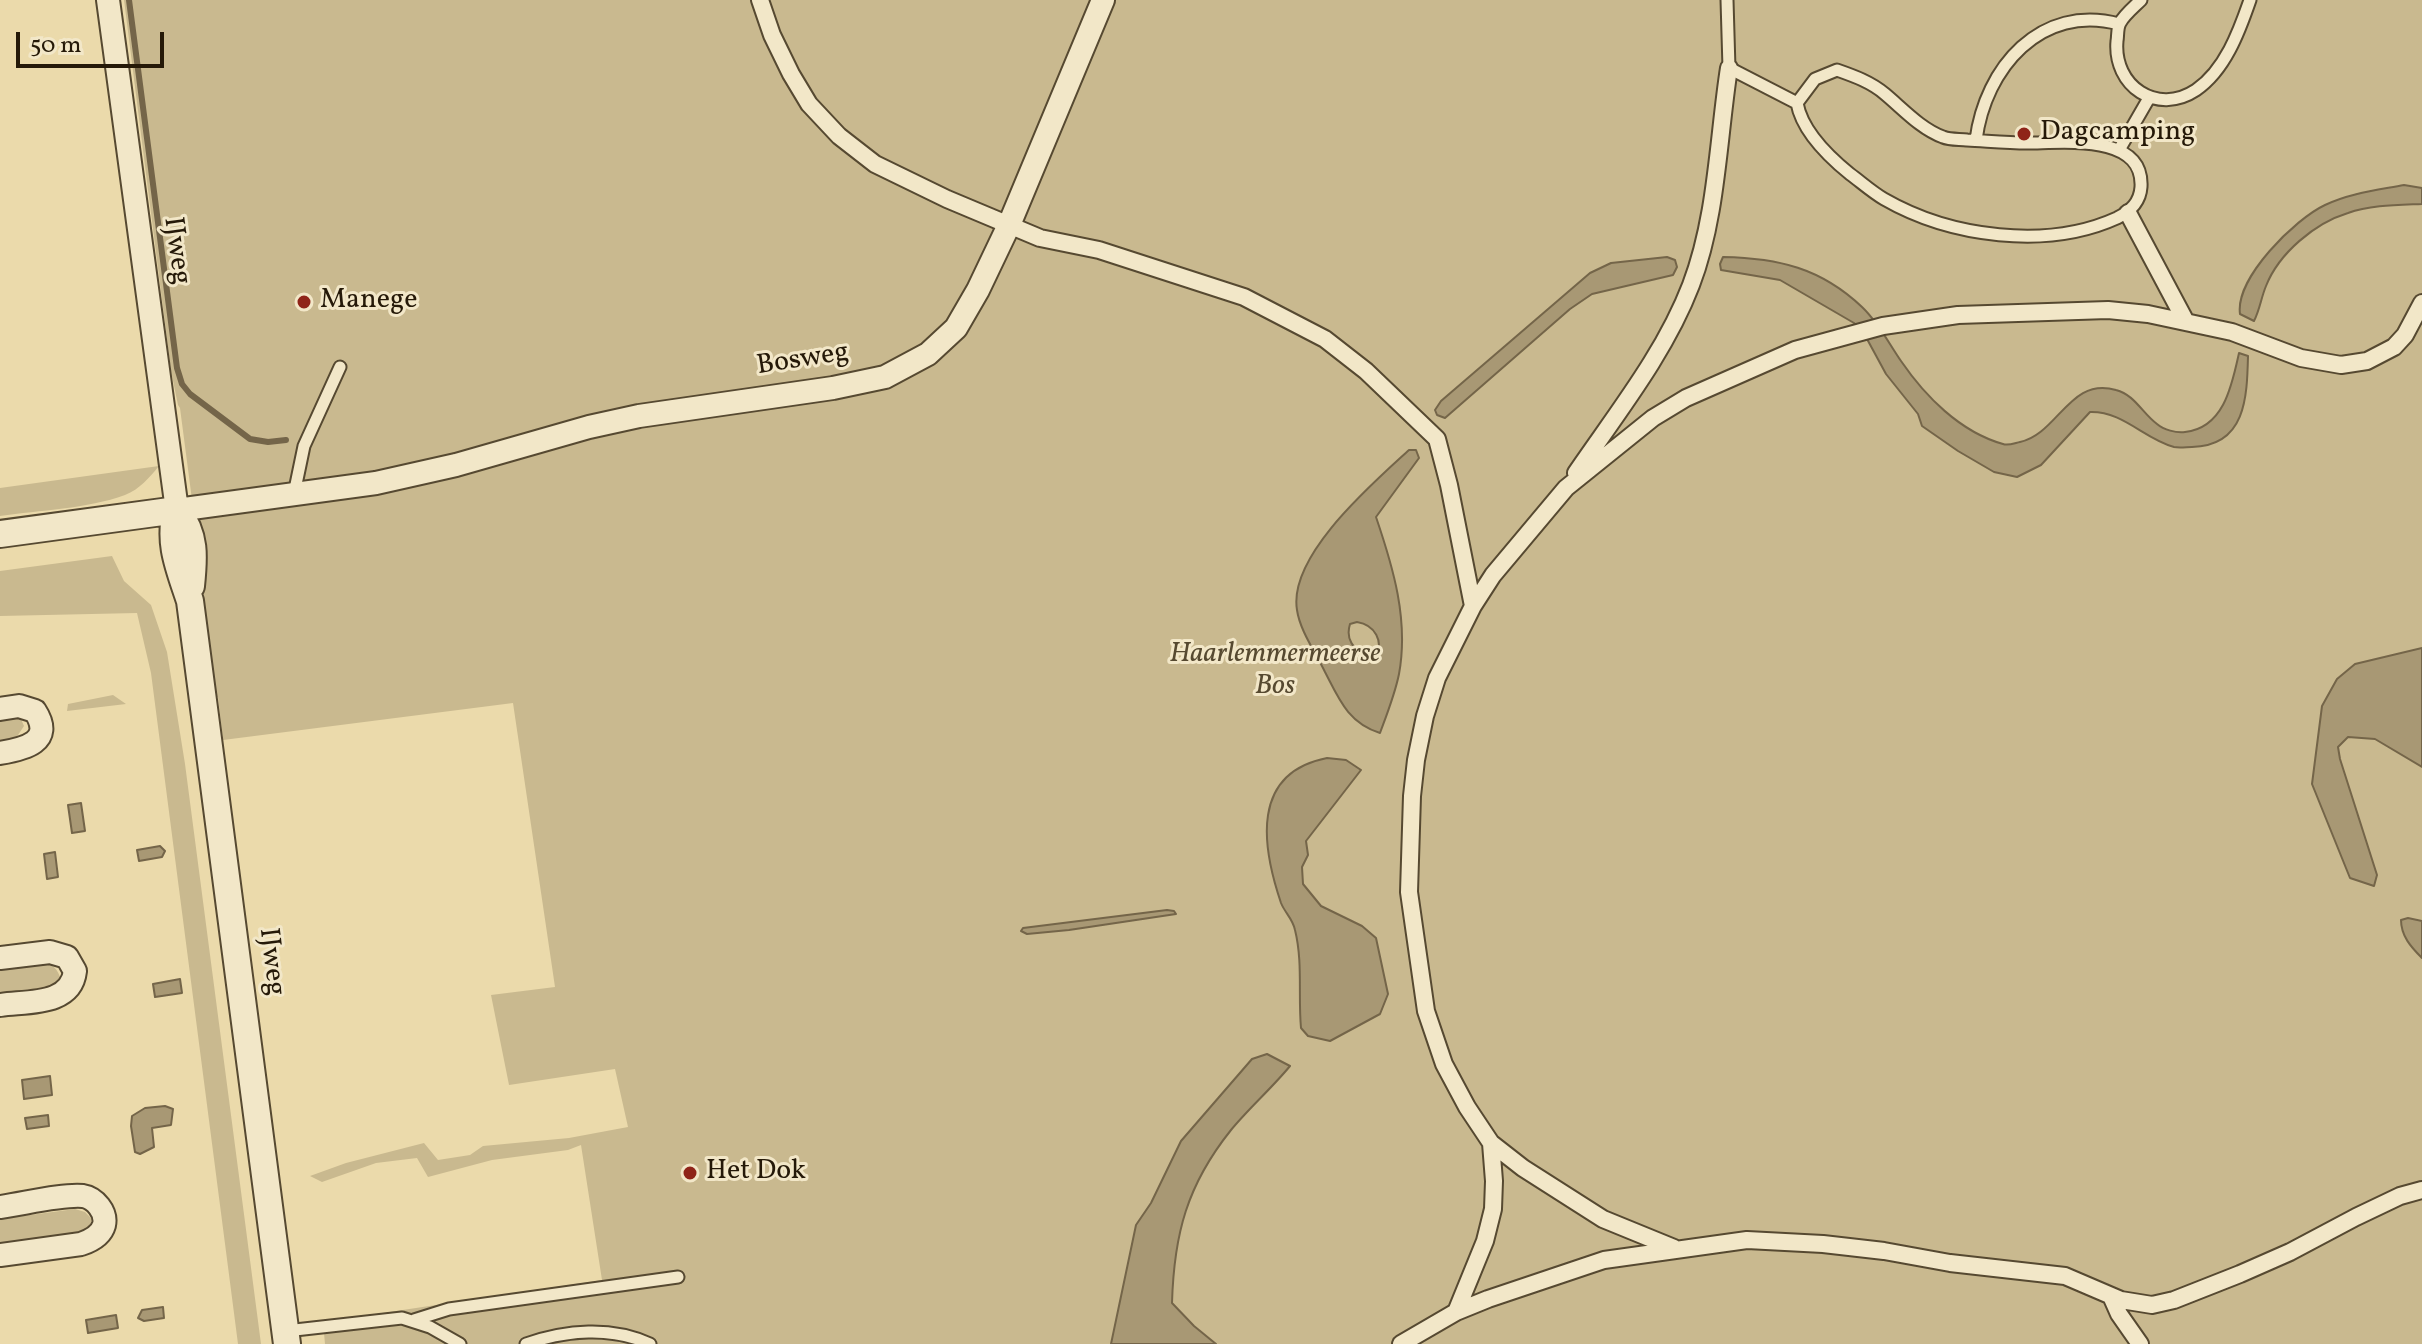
<!DOCTYPE html>
<html>
<head>
<meta charset="utf-8">
<style>
  body { margin:0 }
  #map { position:relative; width:2422px; height:1344px; overflow:hidden; background:#ebdaab; font-family:Vollkorn,serif }
  canvas { display:block }
  .scale { position:absolute; left:16px; top:32px; width:148px; height:36px; box-sizing:border-box; border:4px solid #251908; border-top:0; padding-left:10px; font-size:24px; line-height:28px; white-space:nowrap; color:#251908; -webkit-text-stroke:6px #f2e7c8; paint-order:stroke }
</style>
</head>
<body>
<div id="map">
<canvas width="2422" height="1344"></canvas>
<div class="scale">50 m</div>
</div>
<script>
const context = document.querySelector('canvas').getContext('2d');
context.lineJoin = 'round';
function fill(path, color) {
  context.fillStyle = color;
  context.fill(path, 'evenodd');
}
function strokePath(path, color, width, dash) {
  context.strokeStyle = color;
  context.lineWidth = width;
  context.lineCap = dash ? 'butt' : 'round';
  context.setLineDash(dash || []);
  context.stroke(path);
}
function label(font, color, halo, rows, align = 'center') {
  context.font = font + ' Vollkorn,serif';
  context.lineWidth = 6;
  context.setLineDash([]);
  context.textBaseline = 'middle';
  context.strokeStyle = halo;
  context.fillStyle = color;
  for (const [text, x, y, turn = 0] of rows) {
    context.save();
    context.translate(x, y);
    context.rotate((+turn || 0) * Math.PI / 180);
    context.textAlign = isNaN(turn) ? turn : align;
    if (halo) context.strokeText(text, 0, 0);
    context.fillText(text, 0, 0);
    context.restore();
  }
}
const green = new Path2D(`
  M124,0H2422V1344H325L323,1322L602,1280L581,1145L568,1150L492,1160L428,1177L417,1158L376,1163L322,1182L310,1176L346,1163L424,1143L438,1160L470,1155L483,1146L569,1138L628,1127L615,1069L509,1085L491,995L555,987L513,703L223,740L218,697L211,698L198,599L200,561L180,408L178,405L171,371Z
  M159,466C149,478 140,489 125,495C87,509 40,510 0,516V488Z
  M112,556L124,581L151,605L167,652L185,764L261,1344H238L151,673L137,613L0,616V571Z
  M113,695L126,704L67,711L68,704Z
  M10,711L21,719L24,726L14,741L0,743V713Z
  M37,961C49,963 56,965 60,977C47,996 22,994 0,997V966Z
  M75,1209L85,1212L92,1219L88,1230L79,1236L0,1248V1219Z`);
const water = new Path2D(`
  M2404,185L2422,188V204C2398,205 2370,205 2348,213C2315,223 2279,253 2266,286C2261,298 2260,309 2254,321L2240,314C2235,278 2295,219 2325,205C2350,193 2378,190 2404,185Z
  M1667,257L1675,260L1677,267L1673,275L1592,294L1570,309L1445,418L1437,415L1435,410L1441,401L1590,273L1611,263Z
  M1723,257C1778,258 1821,268 1862,307C1878,322 1888,342 1901,361C1925,396 1960,432 2003,444C2008,446 2015,443 2020,442C2058,434 2070,376 2116,390C2135,395 2142,413 2157,424C2164,430 2176,433 2185,432C2224,428 2232,385 2239,353L2248,356C2247,397 2246,446 2192,447C2187,447 2179,448 2174,447C2144,439 2123,411 2090,412L2041,465L2017,477L1994,472L1958,451L1922,426L1918,414L1886,374L1867,339L1854,323L1780,280L1721,270L1720,264Z
  M1409,450H1416L1419,458L1376,517C1393,567 1409,620 1399,674C1395,694 1387,714 1380,733C1348,723 1339,699 1325,672C1316,653 1300,631 1297,610C1288,556 1372,484 1409,450ZM1357,622C1375,625 1384,641 1376,658L1365,657C1354,648 1345,640 1350,624Z
  M2422,648V767L2375,739L2348,737L2338,747L2340,759L2377,875L2374,886L2350,878L2312,784L2322,706L2337,679L2355,664Z
  M1327,758L1346,760L1361,770L1306,841L1308,855L1302,867L1303,884L1321,906L1362,926L1376,938L1388,994L1380,1014L1330,1041L1308,1036L1301,1028C1298,996 1303,962 1295,930C1293,919 1285,913 1281,903C1262,847 1250,773 1327,758Z
  M81,803L85,831L72,833L68,805Z
  M160,846L165,851L162,857L139,861L137,850Z
  M55,852L58,877L47,879L44,854Z
  M1167,910L1174,911L1176,914L1069,930L1027,934L1021,931L1023,928Z
  M2408,918L2422,921V958C2411,947 2401,936 2401,920Z
  M180,979L182,993L155,997L153,984Z
  M1267,1054L1290,1066C1272,1088 1249,1108 1231,1130C1187,1185 1174,1234 1172,1303L1194,1326L1216,1344H1111L1136,1225L1151,1203L1181,1141L1252,1059Z
  M50,1076L52,1095L24,1099L22,1080Z
  M165,1106L173,1109L171,1125L152,1128L154,1147L140,1154L135,1152L131,1126L132,1116L145,1108Z
  M48,1115L49,1126L27,1129L25,1118Z
  M163,1307L164,1318L144,1321L138,1318L142,1310Z
  M116,1315L118,1328L88,1333L86,1320Z`);
const stream = new Path2D(`
  M129,0L177,368L182,384L190,394L250,439L268,442L286,440`);
const service = new Path2D(`
  M1727,0L1729,68L1797,103
  M2141,0C2134,7 2124,15 2120,23C2117,28 2118,36 2117,41C2113,86 2157,116 2196,90C2225,70 2239,32 2250,0
  M1837,70C1854,76 1871,82 1885,94C1903,109 1921,129 1943,137C1950,140 1960,139 1967,140C1987,141 2007,143 2027,143C2063,143 2144,133 2141,187C2140,202 2131,211 2117,218C2047,250 1950,237 1884,199C1872,192 1861,182 1850,174C1829,157 1802,131 1797,103L1815,79Z
  M1976,140C1985,68 2041,3 2119,24
  M2119,150L2149,98
  M294,494L304,446L340,367
  M414,1320L449,1309L678,1277
  M286,1331L402,1318L430,1327L460,1344
  M526,1344C566,1330 611,1326 650,1344`);
const pedestrian = new Path2D(`
  M760,0L772,35L791,74L809,104L839,136L875,164L947,199L1040,238L1099,250L1244,297L1325,339L1366,371L1437,439L1449,485L1473,606
  M2128,213L2186,322
  M1576,473C1617,413 1665,353 1691,285C1717,217 1718,139 1729,68
  M1491,1143L1523,1168L1603,1219L1674,1248
  M2111,1296L2119,1314L2140,1344
  M1456,1312L1485,1241L1493,1209L1494,1181L1491,1143L1467,1107L1444,1064L1426,1011L1409,892L1412,796L1416,760L1425,716L1437,678L1473,606L1493,575L1566,488L1653,418L1686,398L1795,350L1883,326L1958,315L2108,310L2148,314L2232,332L2301,358L2341,365L2367,361L2394,347L2405,335L2422,303
  M1401,1344L1456,1312L1488,1299L1604,1260L1747,1240L1823,1244L1884,1251L1950,1263L2065,1276L2121,1300L2152,1305L2174,1300L2240,1274L2290,1252L2356,1217L2400,1196L2422,1190`);
const minor = new Path2D(`
  M108,0L177,510L376,483L456,465L589,427L639,416L833,388L885,377L928,354L956,328L978,290L1009,225L1103,0
  M0,709L19,706L35,711C55,742 24,749 0,753
  M0,958L50,952L67,957L75,971C71,1006 27,1001 0,1005
  M0,1207C23,1204 62,1194 83,1196C95,1198 107,1212 104,1225C101,1236 90,1241 81,1244L0,1255`);
const tertiary = new Path2D(`
  M177,510C167,542 180,570 190,601L287,1344
  M177,510C196,535 194,557 191,586
  M0,534L177,510`);
const markers = [
  [2024,134,8,"#8f2418"],
  [304,302,8,"#8f2418"],
  [690,1173,8,"#8f2418"]
];
const poiNames = [
  ["Dagcamping",2040,134],
  ["Manege",320,302],
  ["Het Dok",706,1173]
];
const streetNames = [
  ["IJweg",175,251,82],
  ["Bosweg",803,361,-9],
  ["IJweg",270,962,83]
];
const parkNames = [
  ["Haarlemmermeerse",1275,656],
  ["Bos",1275,688]
];
fill(green, '#c9b98f');
fill(water, '#a89874');
strokePath(water, '#746549', 2);
strokePath(stream, '#746549', 6);
strokePath(service, '#564931', 15);
strokePath(pedestrian, '#564931', 20);
strokePath(minor, '#564931', 26);
strokePath(tertiary, '#564931', 30);
strokePath(service, '#f2e7c8', 11);
strokePath(pedestrian, '#f2e7c8', 16);
strokePath(minor, '#f2e7c8', 22);
strokePath(tertiary, '#f2e7c8', 26);
for (const [x, y, r, color] of markers) {
  const dot = new Path2D();
  dot.arc(x, y, r, 0, 2 * Math.PI);
  context.fillStyle = color;
  context.fill(dot);
  strokePath(dot, '#f2e7c8', 3);
}
label('28px', '#251908', '#f2e7c8', poiNames, 'left');
label('28px', '#251908', '#f2e7c8', streetNames);
label('italic 28px', '#564930', '#f2e7c8', parkNames);
</script>
</body>
</html>
